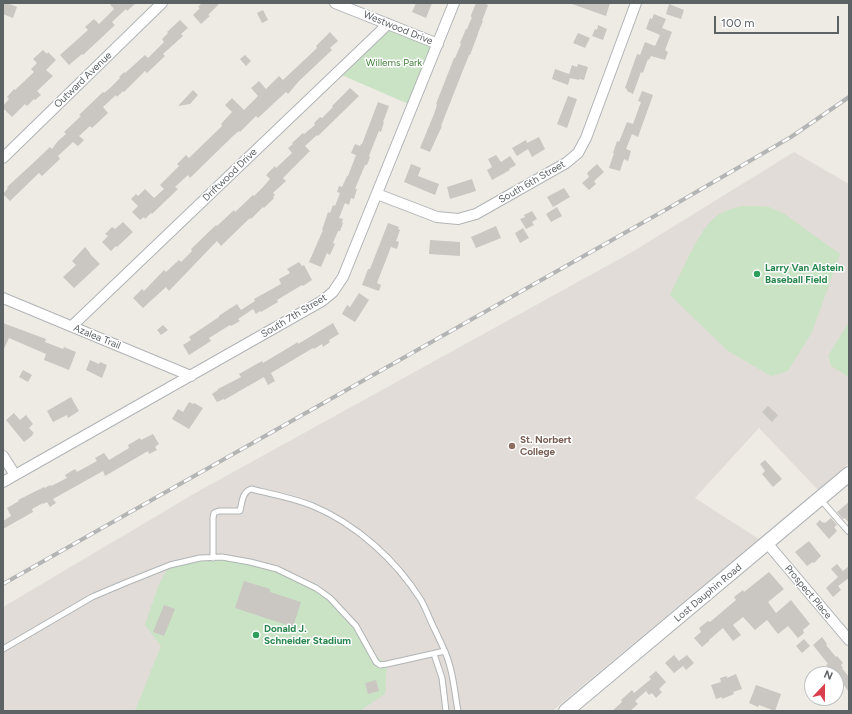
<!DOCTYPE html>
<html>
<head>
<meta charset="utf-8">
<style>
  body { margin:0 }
  #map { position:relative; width:852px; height:714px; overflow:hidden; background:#eeebe5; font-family:Figtree,sans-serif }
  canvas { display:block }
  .frame { position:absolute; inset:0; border:4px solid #5d6264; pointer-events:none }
  .north { position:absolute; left:804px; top:666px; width:40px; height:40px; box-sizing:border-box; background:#fff; border:1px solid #bec0c1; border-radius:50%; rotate:22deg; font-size:11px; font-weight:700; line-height:16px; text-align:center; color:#5d6264 }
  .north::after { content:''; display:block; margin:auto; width:14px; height:18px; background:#db3e4d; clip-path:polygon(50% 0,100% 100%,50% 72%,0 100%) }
  .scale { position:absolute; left:714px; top:16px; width:125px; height:18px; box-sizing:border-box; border:2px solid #5d6264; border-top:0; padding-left:5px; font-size:12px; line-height:14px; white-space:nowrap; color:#5d6264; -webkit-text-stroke:3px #fff; paint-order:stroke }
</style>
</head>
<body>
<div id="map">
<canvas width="852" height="714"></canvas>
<div class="frame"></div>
<div class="north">N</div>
<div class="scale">100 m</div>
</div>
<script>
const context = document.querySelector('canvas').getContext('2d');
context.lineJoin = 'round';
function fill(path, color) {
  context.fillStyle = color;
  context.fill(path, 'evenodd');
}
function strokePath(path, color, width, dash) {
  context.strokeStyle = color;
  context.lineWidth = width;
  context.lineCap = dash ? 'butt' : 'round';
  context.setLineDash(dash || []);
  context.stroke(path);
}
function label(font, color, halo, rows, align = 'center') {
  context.font = font + ' Figtree,sans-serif';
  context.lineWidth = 3;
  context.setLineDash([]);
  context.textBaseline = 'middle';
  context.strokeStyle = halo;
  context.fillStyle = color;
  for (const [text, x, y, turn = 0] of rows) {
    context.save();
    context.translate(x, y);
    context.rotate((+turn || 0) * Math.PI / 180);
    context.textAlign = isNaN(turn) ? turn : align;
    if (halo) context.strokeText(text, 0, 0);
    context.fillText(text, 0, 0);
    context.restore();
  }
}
const education = new Path2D(`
  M794,152L849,184V463L818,490L759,428L695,498L759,539L552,711H3V607L197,492L632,252Z`);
const green = new Path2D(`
  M388,24L438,44L413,106L337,73Z
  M743,206H758L769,207L783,213L840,254L812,332L788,371L771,376L728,351L670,295C676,282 683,269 689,256C696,243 702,230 712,220C720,212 732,208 743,206Z
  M849,322V377L831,366L828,356Z
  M200,558L244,561L283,572L321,592L348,617L370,652L387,664L385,694L361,710L342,711H135L161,646L145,625L159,584L170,565Z`);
const building = new Path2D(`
  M3,3H7L17,7L13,18L3,14Z
  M109,3H136L127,11L126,9L112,22L115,25L83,55L82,54L69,65L60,55L88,30L85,27L94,19L99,24L114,9Z
  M202,3H220L208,15L210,16L201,24L193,15L200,8L198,7Z
  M416,3H432L426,18L412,12Z
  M476,3H483L488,5L482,21H483L478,33V34L470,55H469L441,126H442L430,152L420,148L434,114L437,105L436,104L454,58H455L461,44L460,43L466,29H467L472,17H471V15Z
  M572,3H610L606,16L572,4Z
  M669,4L684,10L681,19L666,14Z
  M263,10L268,20L262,23L257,13Z
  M654,14L666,19L662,28L672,32L665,50L668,52L665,60L651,56L649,60L648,59L643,73L641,72L633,94L627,91V89L625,88L637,54L640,55L645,42L655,46L660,35L646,29L650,18L652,19Z
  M180,20L188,28L181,34L183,36L163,54L165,56L147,73L145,71L124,92L123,91L117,97L116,95L103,107L108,113L92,128L90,126L79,136L84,140L78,146L73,142L58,156L60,159L42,176L39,173L10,201L3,194L8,188L7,187L31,165L50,147L52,149L58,141L66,134L64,132L81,116L79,115L103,92L104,93L110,88L120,78L119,77L124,72L125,73L145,55L148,58L164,42L162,39L168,33L167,32Z
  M598,25L607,29L603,40L592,36L595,29L597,30Z
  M330,32L338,41L330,48L332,50L299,81L288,94L286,92L258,118L256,116L240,132L239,131L233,136L190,178L188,175L175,187L178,189L152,214L151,213L145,219L144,217L140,220L132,212L138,206L131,199L136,194L138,196L145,189L154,198L164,189L160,185L179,166L177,164L186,155L189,158L222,126L221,124L232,112L225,105L232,98L244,110L258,96L251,88L259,81L266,89L279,76L283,80L317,48L316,46Z
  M578,33L590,38L585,48L573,43Z
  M43,50L47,54L48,52L56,60L46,70L53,76L37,91L41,95L35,100L34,99L27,106L25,104L12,117L3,108V106L9,99L7,97L14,89L15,90L34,72L31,69L37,63L33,59Z
  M245,55L251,61L246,66L240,59Z
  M578,64L588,67L584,80L579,79V80L570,78L568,85L552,79L555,69L569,74L572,65L577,67Z
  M350,88L359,96L318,136L317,135L305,146L310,151L283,178L286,181L273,193L275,195L273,197L274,198L264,208L263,207L251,219L250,218L221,246L217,241L169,291L166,287L143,308L133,298L142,289L144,291L164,270L166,272L179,260L181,262L192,251L191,249L216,225L217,226L234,210L235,212L253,195L254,196L263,187L270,179L266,175L275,166L276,168L292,153L288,148L293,144L292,143L303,133L304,134L315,125L314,123L320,117L322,118L333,107L332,106Z
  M193,90L198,95L190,104L178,106Z
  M642,91L653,95L638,137L632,134L626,149L631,151L628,161L624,159L620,171L609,168L614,153H613L617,141L619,142L627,122L633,124L641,102L638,101Z
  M568,96L577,99L567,128L557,124Z
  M378,102L389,106L383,122H384L381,132L379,131L376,138L369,156L370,157L367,165H365L355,189H357L354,199L351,198L349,205L345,203L339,218L343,219L342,222L343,223L340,231H338L333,243L335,244L330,255L327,253L321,267L309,262L323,230H322L328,212L330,213L333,205L335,206L340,193L337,192L339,186L342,187L347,176H348L356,155L351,153L355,144L360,146L361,144H362Z
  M539,137L545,149L532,157L528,149L517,156L512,148L526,140L527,143Z
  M496,155L501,162L510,156L516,165L509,169L510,170L492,180L487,170L492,167L488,159Z
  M411,164L421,168L418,176L439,184L435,195L404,182Z
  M597,164L604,172L594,181L596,184L589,190L582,183L589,177L587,173Z
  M472,179L476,191L450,199L447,187Z
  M564,188L570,197L553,207L547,197Z
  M557,207L562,216L551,222L546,214Z
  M532,211L537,219L532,222L534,225L526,229L520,219L525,217L524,215Z
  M123,222L133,232L117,247L116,246L111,251L102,242L108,236L105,234L112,227L115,229Z
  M388,223L399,227L398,229L400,230L396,241L399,242L397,249L391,247L377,283L381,285L379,291L362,285L368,269H370Z
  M496,226L501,238L476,248L471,237Z
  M523,228L529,238L520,243L515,233Z
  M430,240L460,242V256L429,254Z
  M85,247L90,253V254L100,264L74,288L63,277L76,265L72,261Z
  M299,262L302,266L304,265L312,280L303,286L302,285L277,300L278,302L261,312L260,311L256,314L253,309L238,319L240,321L231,326L230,325L209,338L211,341L189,355L183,345L191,340L189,337L219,317V316L220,315L237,304L241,310L255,301L254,299L281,284L279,279L290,273L287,269Z
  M359,293L369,300L355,322L342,314L347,305L350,307Z
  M3,323L46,339L45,342L63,349L64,347L76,352L69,370L44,360L46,354L9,338L3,351Z
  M333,323L339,334L329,340L330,342L323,347L322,344L314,349L313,348L271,373L275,381L268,385L264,377L224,400V399L217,402L212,394L218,390V389L241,377L239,374L262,361L263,363L298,342V344Z
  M163,325L168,330L161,335L157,330Z
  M90,360L99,364L100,362L107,365L102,378L86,370Z
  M23,370L32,375L28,382L19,377Z
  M71,397L79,411L68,418L67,415L53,422L47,411Z
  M189,402L193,404L194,403L203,408L189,429L172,419L178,409L183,412Z
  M768,406L778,415L772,422L762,412Z
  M14,413L20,420L26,415L33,424L29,428L34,433L32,434L33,435L24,442L6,420Z
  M153,434L159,444L155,447L157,450L149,454L148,451L105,476L103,471L53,499L56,503L50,507L47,502L43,504V503L32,509L33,512L3,529V521L11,516L7,508L19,501L18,500L44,487L45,488L50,485L51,486L67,478L65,475L75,469L77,472L97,461L95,458L104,453L109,460L129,448L128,445L140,438L141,440Z
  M765,460L782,479L773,487L762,474L765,471L760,464Z
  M849,502V523L845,518L843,519L837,512Z
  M831,518L837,525L834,527L837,531L829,539L816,524L820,520L823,523L824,522L825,523Z
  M809,541L821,556L814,563L813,562L807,566L795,552Z
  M837,564L843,571L849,566V578L838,586L841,590L833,597L826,588L838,577L831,569Z
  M769,572L784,589L768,602L776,613L791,600L810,624L803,630L804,633L798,638L788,626L778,634L767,620L755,630L743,617L733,625L741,635L733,641L723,628L709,640V641L702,647L694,638L701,632L699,628L708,621L710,622L736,600L734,597L743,590L744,592Z
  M244,581L270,589V592L301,602L293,627L235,608Z
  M164,605L175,609L164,636L153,632Z
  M822,637L827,644L826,645L836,657L837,656L843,663L841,665L843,668H842L849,677V692L840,680L836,683V674H832L826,665L828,664L813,645Z
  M804,639L810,646L802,653L796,646Z
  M674,655L679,661L687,655L694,663L686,670L683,666L674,673L665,663Z
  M656,671L666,682L659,689L662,692L656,698L652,693L649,695L646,691L635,701L638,704L630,711H612L622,702L621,700L632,690L634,693L651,679L649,677Z
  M736,674L742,689L733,692L734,694L722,699V697L716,699L711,685L721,682L720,678L727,676V678Z
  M376,680L379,691L368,694L365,683Z
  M756,685L781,694L775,711L759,705L758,707L749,703Z`);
const service = new Path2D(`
  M821,500L849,532
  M213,558V518L214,513L219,511H240C242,503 242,492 251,489C272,494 293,498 313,506C356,524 396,560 421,600C426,609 430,620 435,630C440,641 446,652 449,663C454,679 455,695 458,711
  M3,649L92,597L125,583L170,565L200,558L222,557L250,562L277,569L316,588L330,598L356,626L376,662L380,665L387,664L445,651
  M434,654L442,678L446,711`);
const minor = new Path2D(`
  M335,3L438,44
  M3,158L162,3
  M377,194L437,217L458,219L476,214L566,163L578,153L586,138L636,3
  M3,298L191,376
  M72,326L388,24
  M3,456L15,475
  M3,482L322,301L333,292L343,277L454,3
  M767,543L849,640`);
const secondary = new Path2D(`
  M566,711L849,474`);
const rail = new Path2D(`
  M3,584L667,209L791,137L849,97`);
const markers = [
  [757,274,4,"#2e9e5b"],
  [512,446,4,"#8d6e63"],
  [256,635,4,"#2e9e5b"]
];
const streetNames = [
  ["Westwood Drive",398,28,22],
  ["Outward Avenue",83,80,-44],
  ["Driftwood Drive",230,175,-44],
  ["South 6th Street",532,182,-30],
  ["South 7th Street",294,316,-31],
  ["Azalea Trail",97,337,22],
  ["Prospect Place",808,592,50],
  ["Lost Dauphin Road",708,593,-40]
];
const parkNames = [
  ["Willems Park",394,63]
];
const leisureNames = [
  ["Larry Van Alstein",765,268],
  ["Baseball Field",765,280],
  ["Donald J.",264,629],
  ["Schneider Stadium",264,641]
];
const educationNames = [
  ["St. Norbert",520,440],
  ["College",520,452]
];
fill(education, '#e1dcd7');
fill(green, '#c9e3c4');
fill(building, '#cac6c2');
strokePath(service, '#b0b4b6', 7);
strokePath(minor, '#b0b4b6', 12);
strokePath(secondary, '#b0b4b7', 16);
strokePath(service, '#fff', 5);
strokePath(minor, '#fff', 10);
strokePath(secondary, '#fff', 14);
strokePath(rail, '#b3b4b4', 4);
strokePath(rail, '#fff', 2.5, [8]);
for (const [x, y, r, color] of markers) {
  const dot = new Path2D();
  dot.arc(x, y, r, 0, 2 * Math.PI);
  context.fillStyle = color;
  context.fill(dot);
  strokePath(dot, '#fff', 1.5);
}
label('10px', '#5d6264', '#fff', streetNames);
label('10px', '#46833d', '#fff', parkNames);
label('bold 10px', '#27864d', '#fff', leisureNames, 'left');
label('bold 10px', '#785e54', '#fff', educationNames, 'left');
</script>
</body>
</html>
